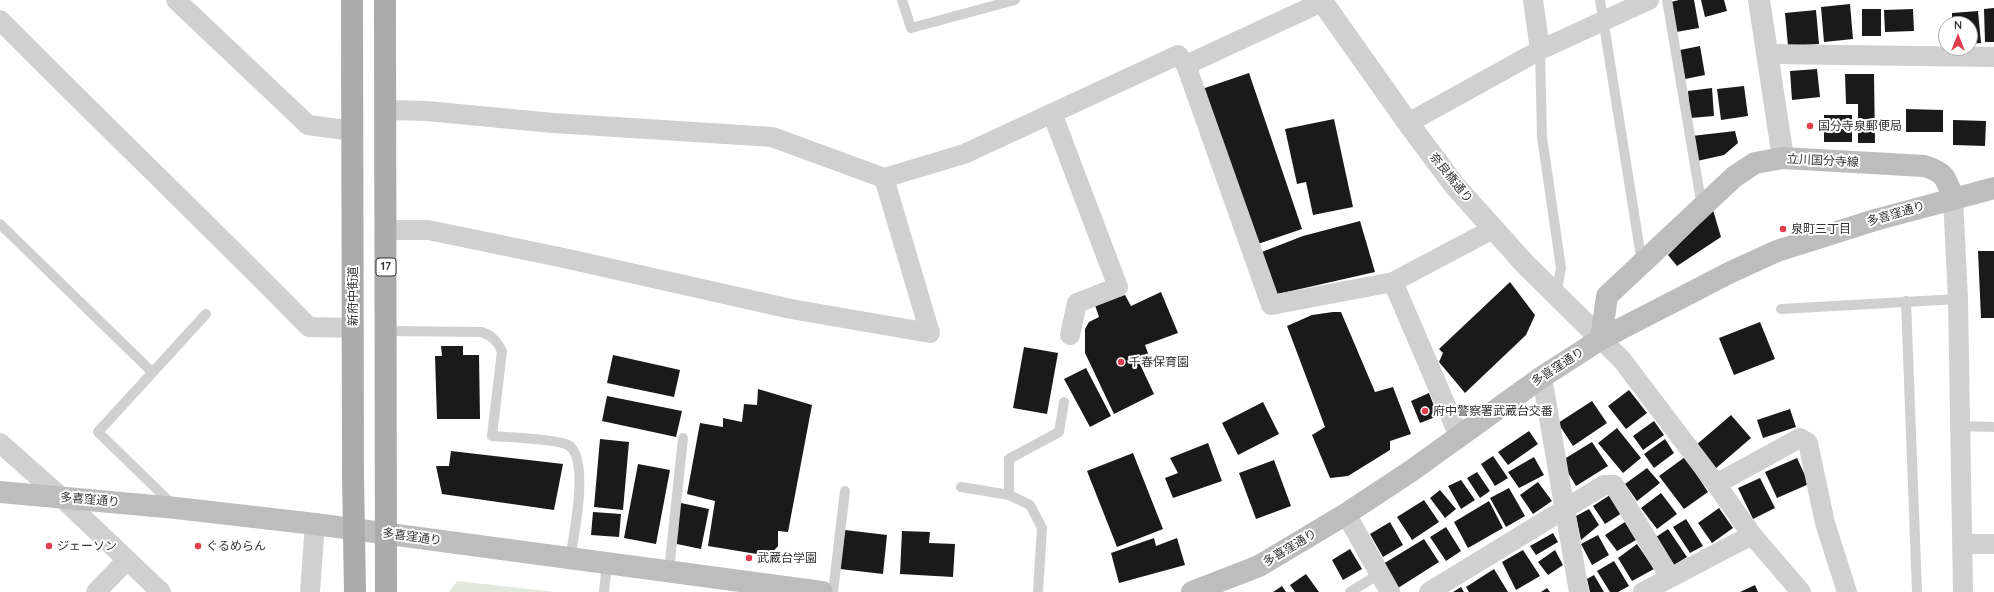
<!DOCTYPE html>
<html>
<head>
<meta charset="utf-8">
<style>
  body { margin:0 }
  #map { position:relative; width:1994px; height:592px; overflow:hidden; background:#fff; font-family:Quicksand,sans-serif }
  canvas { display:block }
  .north { position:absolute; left:1938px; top:16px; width:40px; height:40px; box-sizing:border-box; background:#fff; border:1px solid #adadad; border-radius:50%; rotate:0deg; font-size:11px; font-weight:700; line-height:16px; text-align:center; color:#333 }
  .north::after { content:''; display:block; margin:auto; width:14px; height:18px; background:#e13d4f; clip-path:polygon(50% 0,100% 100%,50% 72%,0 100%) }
</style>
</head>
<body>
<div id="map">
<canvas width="1994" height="592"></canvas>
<div class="north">N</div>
</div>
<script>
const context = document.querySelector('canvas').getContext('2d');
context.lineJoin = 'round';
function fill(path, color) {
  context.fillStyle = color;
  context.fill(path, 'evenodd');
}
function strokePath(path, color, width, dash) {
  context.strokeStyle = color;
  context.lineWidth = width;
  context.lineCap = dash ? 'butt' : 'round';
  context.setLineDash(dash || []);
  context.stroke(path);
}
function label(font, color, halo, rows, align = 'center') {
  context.font = font + ' Quicksand,"Noto Sans JP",sans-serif';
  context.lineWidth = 4;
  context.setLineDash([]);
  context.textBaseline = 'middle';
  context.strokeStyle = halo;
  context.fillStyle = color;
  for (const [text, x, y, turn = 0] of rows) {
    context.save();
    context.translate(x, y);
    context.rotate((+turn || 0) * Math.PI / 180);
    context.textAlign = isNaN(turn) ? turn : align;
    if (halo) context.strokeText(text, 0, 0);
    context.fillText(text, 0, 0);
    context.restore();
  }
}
const green = new Path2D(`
  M457,581L556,592H449Z`);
const building = new Path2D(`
  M1679,0H1694L1699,28L1676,32L1671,2Z
  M1701,0H1724L1727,11L1705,17Z
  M1850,4L1853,39L1824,42L1821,7Z
  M1994,8V42H1985L1984,9Z
  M1862,9H1881V36H1862Z
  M1913,9L1914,31L1885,32L1884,10Z
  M1816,10L1819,44L1788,46L1785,13Z
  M1978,11L1981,43L1970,44V24H1952V13Z
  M1700,46L1705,75L1685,79L1680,50Z
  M1817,69L1820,97L1792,100L1790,71Z
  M1249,73L1302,229L1252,246L1199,90Z
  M1845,74H1874L1875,143H1858V104H1846Z
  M1744,86L1748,116L1721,120L1717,89Z
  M1712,88L1714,116L1690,118L1688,91Z
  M1906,109L1943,110V132H1906Z
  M1824,115H1852V142H1824Z
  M1334,119L1353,207L1313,215L1306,182L1297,184L1285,129Z
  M1953,120L1986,121L1985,146L1953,145Z
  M1735,131L1738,143L1724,155L1697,161L1692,136Z
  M1713,210L1721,237L1677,266L1668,255Z
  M1360,221L1375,272L1269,296L1254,255L1303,236Z
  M1978,251H1994V318H1981Z
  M1510,282L1535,315L1526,335L1465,393L1439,362L1443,353L1439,349Z
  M1161,292L1178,333L1145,345L1149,356L1138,360L1154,394L1114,414L1085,353V329L1089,322L1099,317L1095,305L1125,295L1131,306Z
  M1333,312H1341L1375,392L1393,387L1411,434L1390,441V450L1348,476L1330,478L1312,435L1325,427L1287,326L1312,315Z
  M1760,322L1775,359L1734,375L1719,338Z
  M441,346H463V355H479L480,419H437L435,356H442Z
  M1024,347L1058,353L1047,414L1013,408Z
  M613,355L680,370L674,397L607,383Z
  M1086,368L1111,416L1090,427L1064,379Z
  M758,389L812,405L788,532L778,531V546L769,556L708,546L715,501L687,494L700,423L723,427V418L742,422L744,404L757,405Z
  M1629,390L1647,413L1626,429L1608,406Z
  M1429,393L1438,416L1420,423L1411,401Z
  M607,396L682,411L676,437L602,421Z
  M1592,401L1607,423L1573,446L1558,423Z
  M1263,402L1279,434L1238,455L1222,423Z
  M1790,409L1796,427L1763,438L1757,420Z
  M1731,415L1751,438L1715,469L1695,446Z
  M1654,421L1664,435L1643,450L1633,436Z
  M1617,428L1641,458L1623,473L1598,443Z
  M1529,431L1538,444L1508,465L1498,452Z
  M600,439L629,442L623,510L594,507Z
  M1665,439L1674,453L1654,468L1644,454Z
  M1592,442L1608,466L1576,486L1561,461Z
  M1208,443L1222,481L1173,498L1165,478L1178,473L1170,458Z
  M451,451L563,464L554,510L442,494L436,466H449Z
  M1133,453L1163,529L1117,547L1087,471Z
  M1493,456L1508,478L1495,486L1481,464Z
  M1534,457L1544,475L1519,488L1508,472Z
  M1685,457L1708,492L1684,509L1659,476Z
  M1797,458L1809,484L1777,498L1765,472Z
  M1274,460L1291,506L1256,519L1239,473Z
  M638,464L670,470L656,544L624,538Z
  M1647,468L1660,483L1637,501L1625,484Z
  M1477,472L1490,491L1480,498L1467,478Z
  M1760,478L1775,508L1753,519L1738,488Z
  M1461,480L1475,500L1461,509L1448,486Z
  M1538,482L1552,501L1533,514L1520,495Z
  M1509,488L1525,516L1506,527L1490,498Z
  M1440,490L1456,509L1445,518L1430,498Z
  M1661,493L1677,514L1657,529L1641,508Z
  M1610,495L1622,513L1605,524L1593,506Z
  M1424,500L1439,522L1412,540L1397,517Z
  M1489,501L1503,528L1468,548L1454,522Z
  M681,503L709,509L701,549L672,543Z
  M1719,508L1733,528L1712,543L1698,523Z
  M1589,509L1599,525L1581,540L1576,516Z
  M593,512L621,514L619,537L591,535Z
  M1686,519L1703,546L1690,553L1673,527Z
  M1390,522L1403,545L1383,557L1370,534Z
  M1625,522L1636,540L1617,551L1605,535Z
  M1446,527L1461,551L1446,561L1430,537Z
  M1668,529L1687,557L1674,565L1656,537Z
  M845,530L887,535L883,574L840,569Z
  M902,531L930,532L929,543L955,544L953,577L900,574Z
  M1553,533L1558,542L1536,555L1530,546Z
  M1598,535L1609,555L1592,565L1581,544Z
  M1154,538L1156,546L1177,538L1185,565L1119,583L1111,553Z
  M1424,539L1439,562L1398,588L1383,564Z
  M1637,544L1654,569L1632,581L1618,558Z
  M1350,549L1362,569L1343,580L1332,560Z
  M1523,550L1540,576L1516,590L1502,562Z
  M1555,550L1563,565L1548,575L1538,562Z
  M1614,561L1629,586L1618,592H1610L1597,571Z
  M1494,569L1508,592H1469L1466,587Z
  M1306,574L1319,592H1295L1290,585Z
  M1594,575L1604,592H1590L1587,579Z
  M1755,585L1758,592H1740Z
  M1282,586L1286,592H1273Z
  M1461,587L1464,592H1453Z
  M1547,588L1550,592H1541Z`);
const service = new Path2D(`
  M902,0L911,28L1015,0
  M1600,0L1642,263
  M1667,0L1702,207
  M1540,50L1542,137L1561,268L1556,294
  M0,224L152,372
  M1906,301L1917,592
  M1781,309L1958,299
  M386,331L482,332C492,336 497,341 502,351L492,436C508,437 558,439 568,445C590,457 574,536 570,558
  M1960,426L1994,427
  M961,487L1009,495
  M173,505L98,432L206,314
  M669,571L683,438
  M604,592L607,563
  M833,592L845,491
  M1038,592L1042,528L1030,505L1009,495V459L1059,432L1064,402
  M1350,592L1379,574`);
const minor = new Path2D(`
  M176,0L308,125L353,131
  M1533,0L1540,50
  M0,20C102,123 207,223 309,327L353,328
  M1768,54L1994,57
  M1186,65L1271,305L1393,282L1459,436
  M386,110L427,111L553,123L772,137L884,178L964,154L1178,55L1186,65L1322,2
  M1052,113L1118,287L1077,303L1070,335
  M1408,123L1540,50L1649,0
  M1953,198L1958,299L1963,592
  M385,230H428L564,258L791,309L930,333L884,178
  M1393,282L1493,229
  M1601,339L1622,360L1716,484L1752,535L1801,592
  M1542,377L1579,592
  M0,443L61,497L161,592
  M1716,484L1800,438L1808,443L1825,523L1847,592
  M1346,514L1390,592
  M1962,544H1994
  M96,592L127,560
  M310,592L315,524
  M1429,592L1604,485H1614L1670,577
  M1643,592L1752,535`);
const tertiary = new Path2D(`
  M1321,0L1408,123L1455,186L1525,264L1601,339
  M1759,0L1783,158`);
const secondary = new Path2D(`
  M1601,339L1607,296L1734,177L1755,163L1783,158L1924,166C1945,172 1946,178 1953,198
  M0,492L176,508L315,524L822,592
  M1192,592L1259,566L1346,514L1411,471L1542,377L1601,339L1731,272L1777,251L1875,220L1994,188`);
const primary = new Path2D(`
  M352,0L353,475L355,592
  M385,0L386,592`);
const markers = [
  [1810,126,4,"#e13d4f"],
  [1783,229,4,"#e13d4f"],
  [1121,362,4,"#e13d4f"],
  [1425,411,4,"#e13d4f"],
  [49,546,4,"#e13d4f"],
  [198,546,4,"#e13d4f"],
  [749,558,4,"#e13d4f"]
];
const shields = [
  [386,267,20]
];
const shieldNames = [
  ["17",386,267]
];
const poiNames = [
  ["国分寺泉郵便局",1818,126],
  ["泉町三丁目",1791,229],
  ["千春保育園",1129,362],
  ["府中警察署武蔵台交番",1433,411],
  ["ジェーソン",57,546],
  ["ぐるめらん",206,546],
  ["武蔵台学園",757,558]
];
const streetNames = [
  ["立川国分寺線",1823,161,3],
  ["奈良橋通り",1451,178,51],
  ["多喜窪通り",1896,214,-16],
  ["新府中街道",353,296,-90],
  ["多喜窪通り",1558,367,-33],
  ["多喜窪通り",90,500,5],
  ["多喜窪通り",412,537,8],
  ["多喜窪通り",1290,548,-31]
];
fill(green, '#e3e9dc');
fill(building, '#1a1a1a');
strokePath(service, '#d0d0d0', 10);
strokePath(minor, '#d0d0d0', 20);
strokePath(tertiary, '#d0d0d0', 22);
strokePath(secondary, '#bdbdbd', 22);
strokePath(primary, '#ababab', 22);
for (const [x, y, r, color] of markers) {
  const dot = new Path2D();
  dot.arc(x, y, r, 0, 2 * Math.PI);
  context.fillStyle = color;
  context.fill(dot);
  strokePath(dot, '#fff', 1.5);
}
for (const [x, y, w] of shields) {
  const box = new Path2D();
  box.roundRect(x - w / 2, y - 9, w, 18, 3);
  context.fillStyle = '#fff';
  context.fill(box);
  strokePath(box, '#333', 1);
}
label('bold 11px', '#333', null, shieldNames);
label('12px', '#333', '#fff', poiNames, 'left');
label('12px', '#333', '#fff', streetNames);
</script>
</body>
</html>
